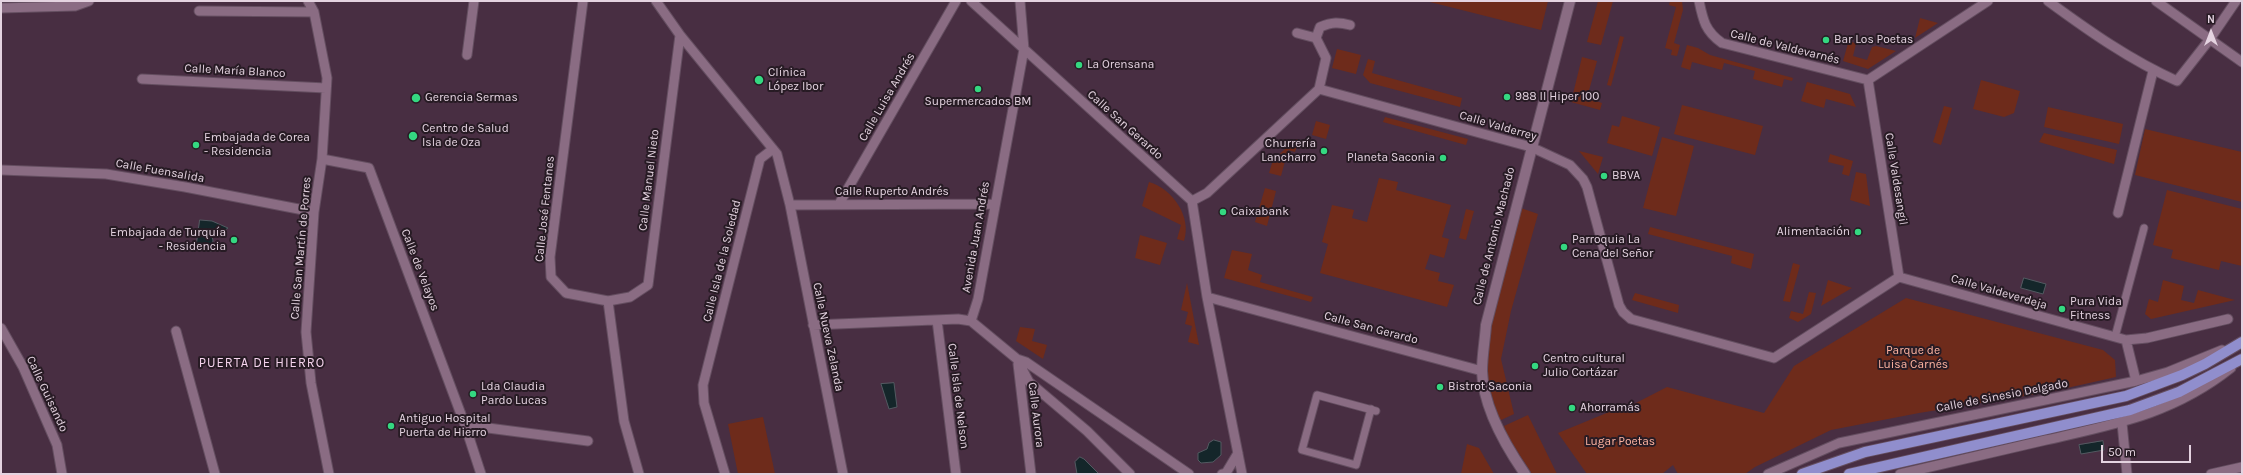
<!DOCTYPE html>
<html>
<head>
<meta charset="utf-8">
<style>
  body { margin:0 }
  #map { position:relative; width:2243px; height:475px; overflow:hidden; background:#482e42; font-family:Karla,sans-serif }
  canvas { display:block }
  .frame { position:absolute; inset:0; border:2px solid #e4d3e0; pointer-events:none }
  .north { position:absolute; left:2191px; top:12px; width:40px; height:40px; -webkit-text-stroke:3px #271b24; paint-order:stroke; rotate:0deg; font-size:11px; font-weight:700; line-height:16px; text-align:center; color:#e4d3e0 }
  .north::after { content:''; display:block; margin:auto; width:14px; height:18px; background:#e4d3e0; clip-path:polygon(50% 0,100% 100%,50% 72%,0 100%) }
  .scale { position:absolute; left:2101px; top:445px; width:90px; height:18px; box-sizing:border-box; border:2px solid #e4d3e0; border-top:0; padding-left:5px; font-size:12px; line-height:14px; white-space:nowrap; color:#e4d3e0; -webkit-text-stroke:3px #271b24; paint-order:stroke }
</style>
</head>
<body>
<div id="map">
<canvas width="2243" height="475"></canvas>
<div class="frame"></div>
<div class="north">N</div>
<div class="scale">50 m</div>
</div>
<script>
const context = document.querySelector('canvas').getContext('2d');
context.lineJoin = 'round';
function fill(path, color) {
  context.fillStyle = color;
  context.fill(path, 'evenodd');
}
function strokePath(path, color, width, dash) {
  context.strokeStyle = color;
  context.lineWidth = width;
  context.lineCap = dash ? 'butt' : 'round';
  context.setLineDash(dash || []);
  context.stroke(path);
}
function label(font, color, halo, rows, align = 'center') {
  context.font = font + ' Karla,sans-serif';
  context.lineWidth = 4;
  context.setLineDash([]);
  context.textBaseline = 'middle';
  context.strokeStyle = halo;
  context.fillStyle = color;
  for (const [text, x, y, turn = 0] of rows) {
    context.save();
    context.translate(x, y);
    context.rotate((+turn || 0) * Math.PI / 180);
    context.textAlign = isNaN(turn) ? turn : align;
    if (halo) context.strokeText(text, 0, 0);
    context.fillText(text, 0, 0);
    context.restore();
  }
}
const green = new Path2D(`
  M1426,1H1548L1541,30Z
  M1598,1H1613L1601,45L1587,42Z
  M1670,1H1682L1683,10L1674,43L1680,45L1677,56L1671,55L1672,50L1665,48L1676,7L1669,5Z
  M1920,18L1938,23L1915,38Z
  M1620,36L1624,37L1611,86L1607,85Z
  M1849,40L1856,44L1853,56L1867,60L1872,47L1876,46L1896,51L1868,69L1843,61Z
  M1687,45L1698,48L1710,55L1793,78L1792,81L1784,79L1782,87L1753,79L1755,71L1724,63L1722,70L1692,62L1690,70L1681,67Z
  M1337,49L1361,55L1356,74L1332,68Z
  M1582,57L1597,61L1587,98L1602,103L1600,110L1571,102Z
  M1368,59L1375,61L1372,73L1462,98L1460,107L1370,83L1363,75Z
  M1981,80L2020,91L2014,113L2004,117L1973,109Z
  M1807,82L1850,94L1856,107L1826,99L1824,108L1801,101Z
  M1682,105L1763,126L1755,155L1674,134Z
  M1944,106L1952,108L1941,145L1933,142Z
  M2048,107L2123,124L2119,144L2044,127Z
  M1622,116L1660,127L1652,156L1607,143L1612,125L1619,127Z
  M1385,117L1468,139L1466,145L1383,122Z
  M1316,121L1330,125L1326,139L1312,135Z
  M2145,129L2242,152V202L2135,175Z
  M2044,133L2117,150L2114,164L2039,142Z
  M1662,137L1694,146L1676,216L1643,208Z
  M1296,139L1299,140L1295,152L1288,150L1281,176L1269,173L1273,160Z
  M1579,151L1603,157L1598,174Z
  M1830,154L1853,161L1849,176L1842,174L1844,166L1828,162Z
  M1856,172L1866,174L1870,206L1850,200Z
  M1379,178L1398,182L1396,190L1451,205L1442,237L1449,239L1444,258L1430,254L1425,269L1440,273L1438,281L1454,285L1447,307L1320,273L1328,244L1322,242L1332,205L1354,210L1352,218L1367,222Z
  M1149,182C1173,189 1192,217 1184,241L1177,239L1181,225L1142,206Z
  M1265,188L1276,191L1267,226L1255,222Z
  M2167,190L2242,209V266L2221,261L2219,270L2171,258L2173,250L2153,245Z
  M1518,207L1538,214L1511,311L1501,359L1514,414L1499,421L1485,372L1491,311Z
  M1466,209L1474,211L1466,240L1459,238Z
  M1650,227L1754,254L1751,269L1731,263L1732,256L1648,234Z
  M1140,235L1167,243L1160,265L1135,258Z
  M1232,250L1252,254L1248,270L1262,275L1260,282L1313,297L1311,302L1224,278Z
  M1793,263L1800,265L1790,302L1783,301Z
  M1828,280L1852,288L1821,306Z
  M2163,280L2184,286L2181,300L2194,303L2198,290L2235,300L2151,319L2145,314L2149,299L2158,302Z
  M1187,283L1199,345L1188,342L1192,326L1185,324L1188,312L1181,310Z
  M1809,292L1816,293L1811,314L1798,322L1789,318L1791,311L1803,314Z
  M1635,293L1679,305L1678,313L1632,300Z
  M1906,298L2103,350L2115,360L2116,377L2049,392L1919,413L1831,430L1755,467L1745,474H1678L1673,465L1662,474H1587L1558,433L1631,403L1632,405L1667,387L1764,413L1794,366Z
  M1020,327L1035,329L1032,341L1047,345L1043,359L1016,341Z
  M1528,415L1557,474H1532L1508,437L1504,426Z
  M763,417L775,474H738L728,424Z
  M1467,444L1479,448L1494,474H1461Z`);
const water = new Path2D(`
  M200,220L212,221L228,228L215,237L210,232L213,240L212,251L196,249Z
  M2024,278L2046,284L2043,294L2021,288Z
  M894,383L897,407L889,409L881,384Z
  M1214,440L1221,442V455L1213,462L1201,463L1198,460V453L1207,449L1209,443Z
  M2103,441L2104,450L2081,454L2079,445Z
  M1080,457L1084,459L1099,474H1077L1075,462Z`);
const pedestrian = new Path2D(`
  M2115,337L2144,228
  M1371,409L1356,465L1302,450L1317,395L1376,411`);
const minor = new Path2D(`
  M308,1L314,12L327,78L322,159L314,212L306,332L311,383L329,474
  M583,1L550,257L551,277L566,293L608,301L630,297L648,285L680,35
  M656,1L680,35L777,154L790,205L843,474
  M971,1L1192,201L1207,297L1242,474
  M1699,1C1703,20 1705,31 1722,43L1868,80
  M2048,1C2089,31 2130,60 2177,81L2210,39L2236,1
  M2156,1L2242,62
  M1,8L75,6L89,1
  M199,11L314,12
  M1297,33L1316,38
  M467,55L474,1
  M142,79L326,88
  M1868,80L1899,277
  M1868,80L1988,1
  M1319,89L1326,58L1316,38L1320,27C1332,22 1339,22 1350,25
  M322,159L369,168L465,425L481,474
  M1,170L106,174L185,187L314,212
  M1192,201L1207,193L1319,89L1531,147L1570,165L1583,179L1587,187L1619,305L1623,312L1631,319L1774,358L1899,277
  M839,204L956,1
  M790,205L994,204
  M2118,213L2153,71
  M1899,277L2126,340L2136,381
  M1207,297L1482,371
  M608,301L624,421L639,474
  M937,320L956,474
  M971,321L978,299L1024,49L1020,1
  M813,325L958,319L971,321L1017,359L1026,362L1189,474
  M1,328L23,367L57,445L62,474
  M176,331L215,474
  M2126,340L2147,338L2228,319
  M1017,359L1029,382L1087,431L1130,474
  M1018,364L1031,474
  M2122,423L2127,474
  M465,425L588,441
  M725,474L704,403L703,385L760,159L773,149
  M1222,474L1226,473L1238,453
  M1768,474L1839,443L2136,381L2168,372L2222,350
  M1900,474C1949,463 1997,451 2046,440C2116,424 2173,414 2231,368
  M2211,474L2242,467`);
const tertiary = new Path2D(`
  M1525,474C1505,445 1483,407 1482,371C1482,356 1485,340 1486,325L1570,1`);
const primary = new Path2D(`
  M1802,474L1865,452L2126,396L2182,375L2205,364L2242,342
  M1849,474L2130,410L2179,392L2242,359`);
const markers = [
  [1826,40,4,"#34d881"],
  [1079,65,4,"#34d881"],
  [759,80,5,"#34d881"],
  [978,89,4,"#34d881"],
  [1507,97,4,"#34d881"],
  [416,98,5,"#34d881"],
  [413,136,5,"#34d881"],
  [196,145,4,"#34d881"],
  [1324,151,4,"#34d881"],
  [1443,158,4,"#34d881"],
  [1604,176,4,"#34d881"],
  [1223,212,4,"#34d881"],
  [1858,232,4,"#34d881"],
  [234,240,4,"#34d881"],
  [1564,247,4,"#34d881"],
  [2062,309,4,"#34d881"],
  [1535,366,4,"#34d881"],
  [1440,387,4,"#34d881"],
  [473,394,4,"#34d881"],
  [1572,408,4,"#34d881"],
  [391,426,4,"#34d881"]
];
const poiNames = [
  ["Bar Los Poetas",1834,40],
  ["La Orensana",1087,65],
  ["Clínica",768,73],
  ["López Ibor",768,87],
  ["988 II Hiper 100",1515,97],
  ["Gerencia Sermas",425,98],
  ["Supermercados BM",978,102,"center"],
  ["Centro de Salud",422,129],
  ["Isla de Oza",422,143],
  ["Embajada de Corea",204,138],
  ["- Residencia",204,152],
  ["Churrería",1316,144,"right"],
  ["Lancharro",1316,158,"right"],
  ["Planeta Saconia",1435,158,"right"],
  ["BBVA",1612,176],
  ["Caixabank",1231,212],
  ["Alimentación",1850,232,"right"],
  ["Embajada de Turquía",226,233,"right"],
  ["- Residencia",226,247,"right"],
  ["Parroquia La",1572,240],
  ["Cena del Señor",1572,254],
  ["Pura Vida",2070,302],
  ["Fitness",2070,316],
  ["Centro cultural",1543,359],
  ["Julio Cortázar",1543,373],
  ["Lda Claudia",481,387],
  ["Pardo Lucas",481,401],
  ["Bistrot Saconia",1448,387],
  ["Ahorramás",1580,408],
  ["Antiguo Hospital",399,419],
  ["Puerta de Hierro",399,433]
];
const streetNames = [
  ["Calle de Valdevarnés",1785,47,14],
  ["Calle María Blanco",235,71,3],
  ["Calle Luisa Andrés",887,97,-60],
  ["Calle San Gerardo",1125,125,42],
  ["Calle Valderrey",1498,126,16],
  ["Calle Fuensalida",160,171,10],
  ["Calle Valdesangil",1896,179,81],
  ["Calle Manuel Nieto",649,180,-83],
  ["Calle Ruperto Andrés",892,192],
  ["Calle José Fentanes",545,209,-84],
  ["Calle de Antonio Machado",1494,236,-76],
  ["Avenida Juan Andrés",976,237,-80],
  ["Calle San Martín de Porres",301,248,-85],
  ["Calle Isla de la Soledad",722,261,-76],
  ["Calle de Velayos",420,270,69],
  ["Calle Valdeverdeja",1999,292,16],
  ["Calle San Gerardo",1371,328,15],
  ["Calle Nueva Zelanda",828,337,78],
  ["Calle Guisando",47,394,65],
  ["Calle Isla de Nelson",958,396,83],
  ["Calle de Sinesio Delgado",2002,396,-11],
  ["Calle Aurora",1036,415,83]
];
const parkNames = [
  ["Parque de",1913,351],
  ["Luisa Carnés",1913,365],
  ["Lugar Poetas",1620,442]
];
const neighbourhoodNames = [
  ["PUERTA DE HIERRO",262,363]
];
fill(green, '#6e2b1b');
fill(water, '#14262a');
strokePath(water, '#525a61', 1);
strokePath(pedestrian, '#644e60', 9);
strokePath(minor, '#644e60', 11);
strokePath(tertiary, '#644e60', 12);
strokePath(primary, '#644e60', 12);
strokePath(pedestrian, '#8a6c83', 7);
strokePath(minor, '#8a6c83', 9);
strokePath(tertiary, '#8a6c83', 10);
strokePath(primary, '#908ecd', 10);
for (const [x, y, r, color] of markers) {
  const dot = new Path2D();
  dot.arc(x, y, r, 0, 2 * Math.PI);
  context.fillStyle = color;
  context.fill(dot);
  strokePath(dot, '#271b24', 1.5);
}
label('12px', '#e4d3e0', '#271b24', poiNames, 'left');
label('12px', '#e4d3e0', '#271b24', streetNames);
label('12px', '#ffb4a1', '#271b24', parkNames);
context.letterSpacing = '1px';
label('13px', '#f6d4ee', '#271b24', neighbourhoodNames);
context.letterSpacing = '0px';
</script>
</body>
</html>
